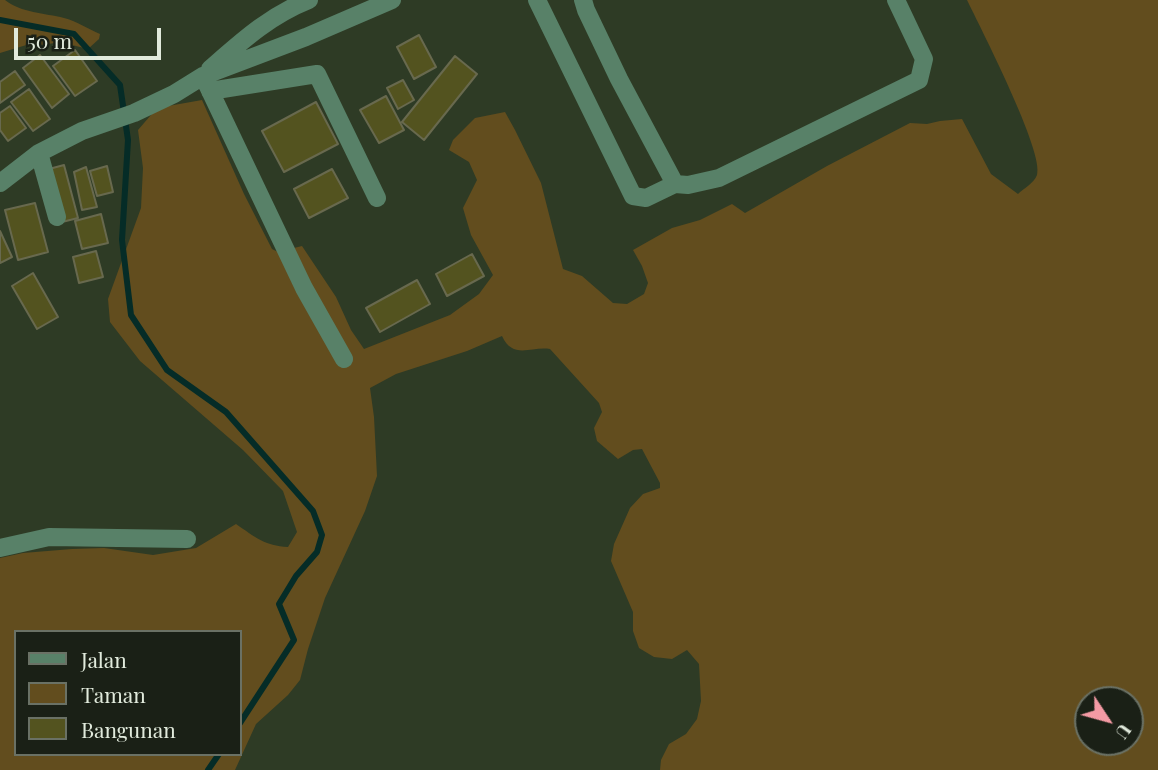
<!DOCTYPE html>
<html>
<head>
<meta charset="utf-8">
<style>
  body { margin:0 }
  #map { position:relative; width:1158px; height:770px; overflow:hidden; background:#2e3b25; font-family:"Playfair Display",serif }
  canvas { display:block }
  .legend { position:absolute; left:14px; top:630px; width:228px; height:126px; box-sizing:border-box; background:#1a2016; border:2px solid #6a7165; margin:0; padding:9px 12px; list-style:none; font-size:21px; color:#e1eadc }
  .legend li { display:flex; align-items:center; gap:14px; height:35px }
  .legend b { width:35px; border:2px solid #6a7165 }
  .north { position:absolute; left:1074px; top:686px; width:70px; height:70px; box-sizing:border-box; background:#1a2016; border:2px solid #6a7165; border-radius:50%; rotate:126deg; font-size:19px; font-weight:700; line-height:28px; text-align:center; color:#e1eadc }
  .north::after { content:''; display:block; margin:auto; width:24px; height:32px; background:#f49aa4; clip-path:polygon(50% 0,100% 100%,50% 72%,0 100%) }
  .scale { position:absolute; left:14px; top:28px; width:147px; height:32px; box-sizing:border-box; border:4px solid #e1eadc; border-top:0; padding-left:9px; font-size:21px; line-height:24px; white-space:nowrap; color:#e1eadc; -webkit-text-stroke:5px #1a2016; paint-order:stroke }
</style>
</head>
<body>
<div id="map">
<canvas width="1158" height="770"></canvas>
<ul class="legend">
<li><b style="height:9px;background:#588168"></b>Jalan</li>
<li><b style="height:19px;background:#624d1e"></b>Taman</li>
<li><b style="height:19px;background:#53531f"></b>Bangunan</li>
</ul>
<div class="north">U</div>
<div class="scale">50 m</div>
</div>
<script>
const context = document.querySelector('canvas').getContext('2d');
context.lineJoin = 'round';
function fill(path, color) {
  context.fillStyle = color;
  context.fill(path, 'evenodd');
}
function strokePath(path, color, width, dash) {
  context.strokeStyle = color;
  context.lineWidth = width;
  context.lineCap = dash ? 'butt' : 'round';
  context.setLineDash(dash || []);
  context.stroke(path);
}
const green = new Path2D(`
  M0,0H5C21,13 45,13 64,18C76,21 88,29 100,34L99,39L88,49L60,42L43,45L33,43L0,53Z
  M967,0H1158V770H660L661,760L669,744L686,734L697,719L701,701L699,664L687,650L672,659L654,657L639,648L633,631V612L611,561L614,544L630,508L643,494L660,488V483L642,449L633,450L618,459L597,441L594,428L602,412L599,403L550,349C531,346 513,360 502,336L467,351L396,374L370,388L374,417L377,476L365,511L325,598L308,649L300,680L288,695L256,724L235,770H0V558L23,553L72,549L104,548L153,555L196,548L236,524C255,537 265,546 288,547L297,532L283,491L243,450L140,361L110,322L108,299L141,208L143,168L138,130L157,108L202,100L244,194L272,249L278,252L302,246L336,297L351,330L364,349L450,315L479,294L493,275L471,235L463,208L477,180L469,162L449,150L453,140L475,118L505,112L515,130L541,183L563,269L582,276L613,303L627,304L644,294L648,283L642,266L633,250L672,228L700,220L732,204L745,213L827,166L910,123L927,124L940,121L962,119L991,174L1018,194C1023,189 1034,183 1037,175C1045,153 980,27 967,0ZM16,632H240V754H16ZM1088,700H1130V742H1088Z`);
const stream = new Path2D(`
  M0,20L74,34L120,85L128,140L122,240L131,315L167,370L226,412L313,511L322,535L317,552L296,576L279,604L294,640L240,723
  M208,770L219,754`);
const building = new Path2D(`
  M419,35L436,67L414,79L397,47Z
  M75,50L97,81L75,96L53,66Z
  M40,55L69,94L52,108L23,68Z
  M455,56L477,74L424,140L402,122Z
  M15,71L25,85L0,103V82Z
  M403,80L414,100L398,109L387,88Z
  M29,89L50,119L33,131L11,102Z
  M386,96L404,130L379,143L360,110Z
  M316,102L338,144L284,172L262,131Z
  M10,106L26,128L8,141L0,130V113Z
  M64,165L78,218L62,222L49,169Z
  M107,166L113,192L97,196L90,171Z
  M86,167L97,207L82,210L74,172Z
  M332,169L348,198L309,218L294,189Z
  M35,203L48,252L18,260L5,210Z
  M101,214L108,243L82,249L75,221Z
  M0,231L12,257L0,263Z
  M96,251L103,277L79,283L73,257Z
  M472,254L484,276L447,296L436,274Z
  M33,273L58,317L37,329L12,286Z
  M417,280L430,304L380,332L366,308Z`);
const minor = new Path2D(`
  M537,0L633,196L646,198L675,184
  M583,0L586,10L619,79L675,184L688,185L719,178L919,80L924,59L896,0
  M210,69C242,41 269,16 309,0
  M203,76L304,288L344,359
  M210,91L317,74L377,198
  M39,153L57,217
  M0,183L39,153L82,131L134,113L174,94L203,76L306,37L392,0
  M0,548L49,537L187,539`);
fill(green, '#624d1e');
strokePath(stream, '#052c27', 6);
fill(building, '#53531f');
strokePath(building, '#68694e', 2);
strokePath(minor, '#588168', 18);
</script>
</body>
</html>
